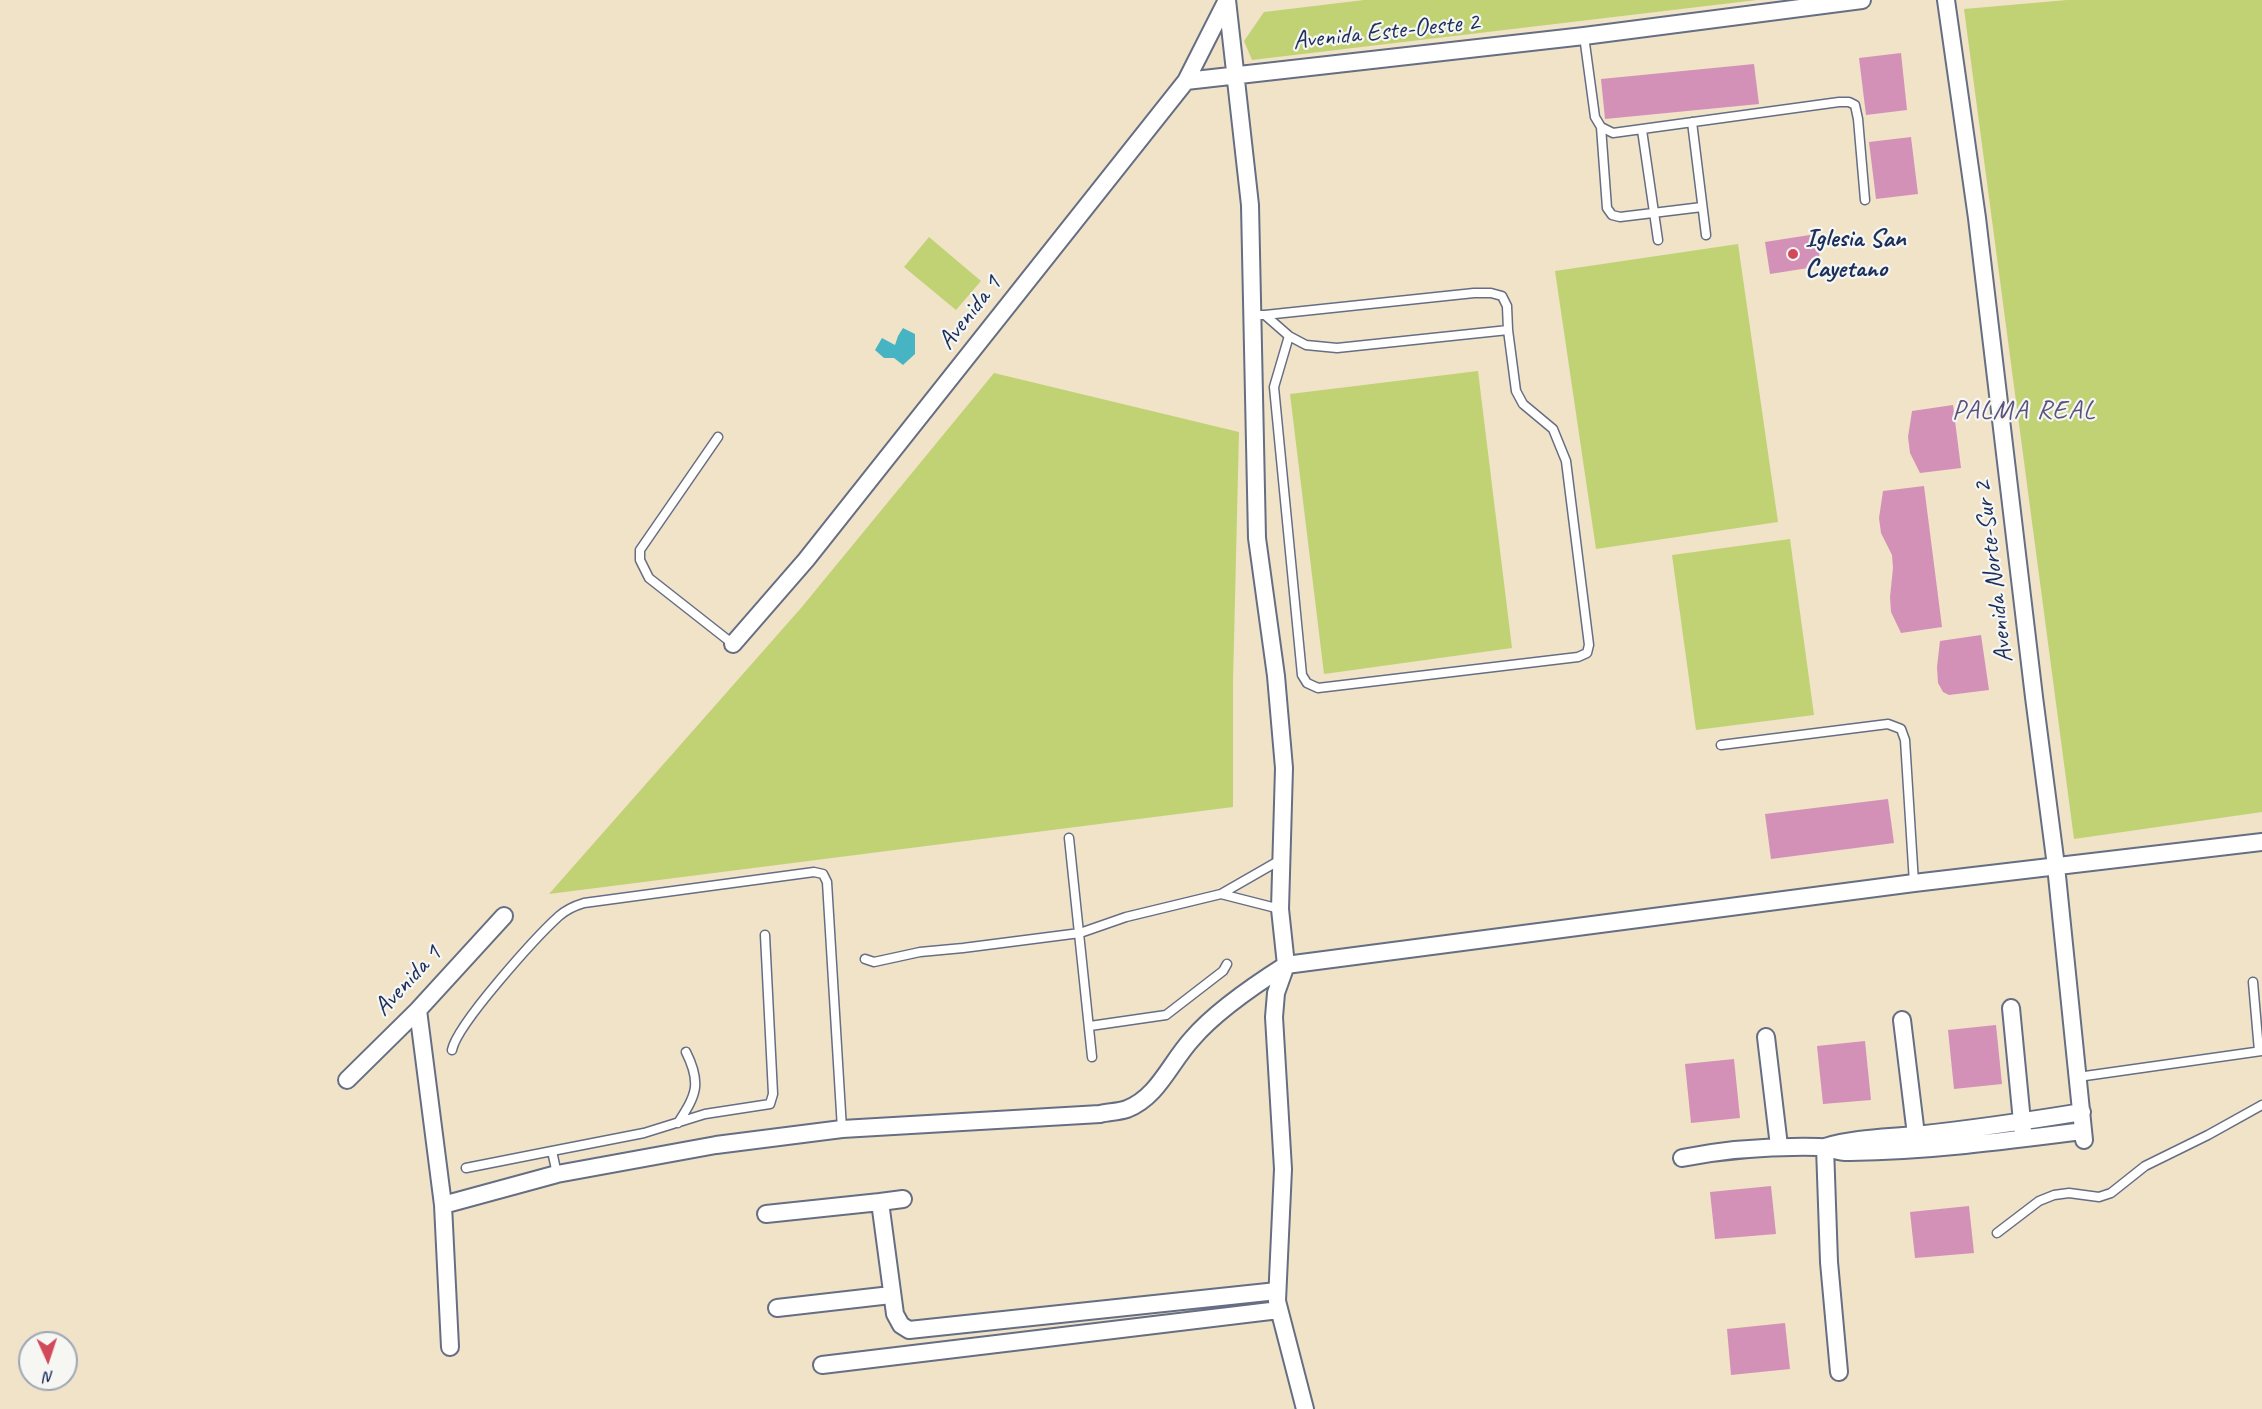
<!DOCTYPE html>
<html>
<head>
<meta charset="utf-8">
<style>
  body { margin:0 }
  #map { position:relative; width:2262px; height:1409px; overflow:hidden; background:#f0e3c8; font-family:Caveat,sans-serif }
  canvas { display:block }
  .north { position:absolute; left:18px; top:1331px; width:60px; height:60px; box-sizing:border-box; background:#f6f6f2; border:2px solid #9ea6b7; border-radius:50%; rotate:177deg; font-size:16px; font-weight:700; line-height:24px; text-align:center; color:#1b2f5e }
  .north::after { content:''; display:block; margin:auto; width:21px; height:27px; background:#d1495b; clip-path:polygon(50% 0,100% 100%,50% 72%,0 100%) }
</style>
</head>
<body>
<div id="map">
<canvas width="2262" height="1409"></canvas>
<div class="north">N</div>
</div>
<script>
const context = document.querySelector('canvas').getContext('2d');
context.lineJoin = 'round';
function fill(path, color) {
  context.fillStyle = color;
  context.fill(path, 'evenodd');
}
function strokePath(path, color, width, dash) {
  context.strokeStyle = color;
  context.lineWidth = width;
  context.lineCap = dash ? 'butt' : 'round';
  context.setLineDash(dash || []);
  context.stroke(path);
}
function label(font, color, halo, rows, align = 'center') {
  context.font = font + ' Caveat,sans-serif';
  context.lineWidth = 4.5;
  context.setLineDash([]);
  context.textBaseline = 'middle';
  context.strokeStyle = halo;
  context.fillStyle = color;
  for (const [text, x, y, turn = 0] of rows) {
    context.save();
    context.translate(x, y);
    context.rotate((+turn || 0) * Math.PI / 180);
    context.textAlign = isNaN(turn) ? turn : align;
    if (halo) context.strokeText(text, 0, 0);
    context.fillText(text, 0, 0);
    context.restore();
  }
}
const green = new Path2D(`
  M1364,0H1757L1252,60L1244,41L1264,12Z
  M2067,0H2262V812L2074,839L1964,9Z
  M929,237L981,281L956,310L904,267Z
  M1738,244L1778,522L1596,549L1555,271Z
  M1478,371L1512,648L1324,674L1290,394Z
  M994,373L1239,432L1233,682V807L549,894L801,608Z
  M1790,539L1814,715L1696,730L1672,555Z`);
const water = new Path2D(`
  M903,328L915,334V354L903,365L894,358H884L875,350L882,338L895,345L898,336Z`);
const building = new Path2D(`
  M1901,53L1907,110L1866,115L1859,58Z
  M1754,64L1759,104L1605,119L1601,79Z
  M1911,137L1918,194L1876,199L1869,142Z
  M1816,234L1821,266L1770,274L1765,242Z
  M1953,405L1961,468L1920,473L1910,453L1908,437L1912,411Z
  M1924,486L1942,627L1901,633L1891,612L1890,597L1893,568L1892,555L1881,533L1879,518L1883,491Z
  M1981,635L1989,690L1949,695L1943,692L1938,683L1937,667L1940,641Z
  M1888,799L1894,843L1771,859L1765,814Z
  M1996,1025L2002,1084L1954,1089L1948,1030Z
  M1865,1041L1871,1100L1823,1104L1817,1046Z
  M1734,1059L1740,1118L1691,1123L1685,1064Z
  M1771,1186L1776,1234L1715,1239L1710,1192Z
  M1969,1206L1974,1253L1915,1258L1910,1212Z
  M1785,1323L1790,1369L1731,1375L1727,1329Z`);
const service = new Path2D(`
  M1584,36L1595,117L1601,127L1613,133L1839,102H1849L1855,105L1858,119L1865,200
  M1692,122L1706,235
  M1601,127L1607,208L1612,215L1620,217L1702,207
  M1642,130L1658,240
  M1252,315H1265L1289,336L1306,345L1337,348L1508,330L1516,391L1523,404L1553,429L1566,461L1589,645L1587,653L1578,657L1318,688L1307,683L1302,675L1274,387L1289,336
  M1265,315L1474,293H1491L1502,296L1507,306L1508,330
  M718,437L640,550V560L649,578L733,644
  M1721,745L1888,724L1901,729L1905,740L1914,883
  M1069,838L1092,1057
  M1221,894L1280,909
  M865,959L874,962L920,952L963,948L1080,933L1126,917L1221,894L1282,859
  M2253,982L2259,1051
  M1090,1026L1166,1015L1223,971L1227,964
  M452,1050C457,1024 537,936 559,916C567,909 574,906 584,903L814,872L823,874L827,882L842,1129
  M2078,1077L2262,1051
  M678,1123C696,1095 702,1084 686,1052
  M466,1168L552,1151
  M557,1174L552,1151L644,1133L705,1114L770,1104L773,1094L765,935
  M1997,1233L2039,1201L2054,1195L2069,1193L2099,1197L2111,1193L2145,1166L2208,1135L2262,1105`);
const minor = new Path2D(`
  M1227,0L1250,205L1257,538L1276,676L1284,768L1280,909L1286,965L1276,993L1274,1017L1283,1169L1277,1301L1305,1409
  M1946,0L1977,218L2034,697L2056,866L2084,1140
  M1186,81L1584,36L1862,0
  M733,644L806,560L1186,81L1227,0
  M2011,1008L2023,1132
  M418,1010L443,1205
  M1902,1020L1917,1143
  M1766,1037L1779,1146
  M347,1080L418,1010L504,916
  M1825,1147C1855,1138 1885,1138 1916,1135C1972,1129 2027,1121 2082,1112
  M1825,1147L1829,1262L1839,1372
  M1682,1158C1728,1149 1772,1146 1819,1147C1829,1147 1839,1153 1850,1152C1928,1151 2005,1141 2083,1131
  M880,1202L903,1199
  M766,1214L880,1202L895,1314L901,1325L909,1330L1277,1291
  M777,1308L891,1295
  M450,1347L443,1205L557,1174L716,1145L842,1129L1100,1114C1108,1112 1118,1112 1127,1109C1158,1097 1170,1063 1192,1039C1214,1013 1256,984 1286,965L1914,883L2262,842
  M822,1365L1279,1310`);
const markers = [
  [1793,254,6,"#d1495b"]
];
const streetNames = [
  ["Avenida Este-Oeste 2",1386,32,-6],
  ["Avenida 1",970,313,-52],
  ["Avenida Norte-Sur 2",1994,572,-97],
  ["Avenida 1",408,981,-47]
];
const poiNames = [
  ["Iglesia San",1805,239],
  ["Cayetano",1805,269]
];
const neighbourhoodNames = [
  ["PALMA REAL",2024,411]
];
fill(green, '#c1d275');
fill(water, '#47b4c3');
fill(building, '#d391b8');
strokePath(service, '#666e83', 11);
strokePath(minor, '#666e83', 20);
strokePath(service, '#fff', 8);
strokePath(minor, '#fff', 16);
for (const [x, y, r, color] of markers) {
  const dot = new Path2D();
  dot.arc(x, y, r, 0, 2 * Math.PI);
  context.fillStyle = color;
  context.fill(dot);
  strokePath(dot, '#f6f6f2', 2);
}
label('26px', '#1b2f5e', '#f6f6f2', streetNames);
label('bold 26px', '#1b2f5e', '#f6f6f2', poiNames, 'left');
context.letterSpacing = '1.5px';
label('27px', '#5b517e', '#f6f6f2', neighbourhoodNames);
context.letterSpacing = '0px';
</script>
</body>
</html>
